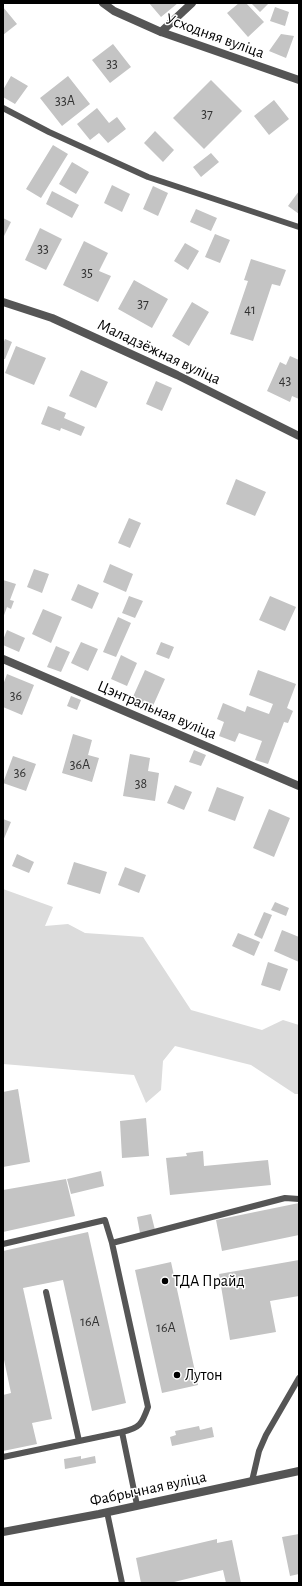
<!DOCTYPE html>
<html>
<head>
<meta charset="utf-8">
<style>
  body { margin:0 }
  #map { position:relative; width:302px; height:1586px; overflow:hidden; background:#fff; font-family:"Alegreya Sans",sans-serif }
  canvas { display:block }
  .frame { position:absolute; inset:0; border:4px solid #000; pointer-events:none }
</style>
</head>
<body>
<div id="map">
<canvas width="302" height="1586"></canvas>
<div class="frame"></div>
</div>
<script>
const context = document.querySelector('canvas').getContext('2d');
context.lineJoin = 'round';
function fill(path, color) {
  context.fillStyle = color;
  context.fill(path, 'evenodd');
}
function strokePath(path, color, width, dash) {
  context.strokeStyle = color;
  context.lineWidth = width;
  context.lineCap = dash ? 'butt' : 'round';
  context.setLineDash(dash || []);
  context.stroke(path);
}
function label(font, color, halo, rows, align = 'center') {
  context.font = font + ' "Alegreya Sans",sans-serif';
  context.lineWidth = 3;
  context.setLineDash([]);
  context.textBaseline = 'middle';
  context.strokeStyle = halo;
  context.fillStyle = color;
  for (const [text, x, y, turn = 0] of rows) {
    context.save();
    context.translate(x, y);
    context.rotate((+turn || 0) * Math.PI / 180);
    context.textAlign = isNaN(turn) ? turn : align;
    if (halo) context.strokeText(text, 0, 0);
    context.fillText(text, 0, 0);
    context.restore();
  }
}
const green = new Path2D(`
  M3,889L53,907L45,926L68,924L85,933L143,937L191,1010L262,1030L283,1020L299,1025V1094H295L251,1065L175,1046L163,1061L161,1090L146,1103L134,1075L3,1064Z`);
const building = new Path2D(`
  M149,3H178L161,17Z
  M239,3H246L264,22L248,37L227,13Z
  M251,3H269L260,12Z
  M3,7L17,24L3,35Z
  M275,7L289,12L285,26L270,21Z
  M281,34L294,36L286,58L269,51Z
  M113,44L131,67L110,83L92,60Z
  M11,76L28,86L15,104L3,97V90Z
  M68,76L90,104L62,126L40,98Z
  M211,80L242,111L204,149L173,118Z
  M274,100L289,119L269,135L254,116Z
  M97,108L109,123L117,117L126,129L108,143L99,133L90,140L77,124Z
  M155,131L174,150L163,162L144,143Z
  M53,145L68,154L41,198L26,189Z
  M211,153L219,162L201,177L193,167Z
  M72,162L89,172L76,194L59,184Z
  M112,185L130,194L122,212L104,203Z
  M153,186L168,193L158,216L143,209Z
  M52,191L79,205L72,218L46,204Z
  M299,191V214L288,206Z
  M196,209L217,218L211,231L190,222Z
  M3,218L11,222L3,238Z
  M40,228L62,239L46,270L25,260Z
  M215,234L230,240L220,263L205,257Z
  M84,241L108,253L99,271L111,276L98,302L63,285Z
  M185,243L199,251L188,270L174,261Z
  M251,259L286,270L280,286L272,284L253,341L230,334L248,281L244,280Z
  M134,280L168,299L152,328L118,309Z
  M192,302L209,312L189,346L172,336Z
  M5,339L12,342L5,359H3V344Z
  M16,346L46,358L34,385L5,373Z
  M290,356L299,360V399L292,396L290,402L267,391L280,362L286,365Z
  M81,370L108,382L96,408L69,396Z
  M156,381L172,388L162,411L146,404Z
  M48,406L66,413L64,418L85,427L81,436L61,428L60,431L41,424Z
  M236,479L266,492L255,516L226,504Z
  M129,518L141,523L130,548L118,543Z
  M110,564L133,574L126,592L103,582Z
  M34,569L49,574L42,593L27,587Z
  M3,580L16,584L10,600L14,601L11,609L7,607L3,618Z
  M78,584L99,593L92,609L71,600Z
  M129,596L143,601L135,618L122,613Z
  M270,596L296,607L285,631L259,620Z
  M43,609L62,617L51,643L32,634Z
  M118,617L131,623L116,657L103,652Z
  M7,630L25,638L19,652L3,645V640Z
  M81,642L98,649L88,671L71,663Z
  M161,642L174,647L169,659L156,654Z
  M56,646L70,652L61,672L47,667Z
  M121,655L137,663L127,686L111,679Z
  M145,670L165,679L152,708L132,699Z
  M258,670L296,684L287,708L293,711L288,723L284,722L268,764L255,760L262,741L239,733L235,742L219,736L224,722L217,719L223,703L245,712L247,706L269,714L273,704L249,695Z
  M7,674L34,685L22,715L3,707V685Z
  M71,696L81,700L77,710L67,706Z
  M73,734L92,740L88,755L99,758L92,782L62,773Z
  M194,750L206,755L201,766L189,762Z
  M130,754L150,758L148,771L159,773L155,801L123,796Z
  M13,756L36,764L26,791L3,783Z
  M175,785L192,792L184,810L167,803Z
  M217,787L244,797L235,821L208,811Z
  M269,809L290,818L274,857L253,848Z
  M3,819L11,822L3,841Z
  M17,854L34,862L29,873L12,866Z
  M74,862L107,872L100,894L67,884Z
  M125,867L146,875L139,893L118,885Z
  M275,902L289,908L286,916L271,910Z
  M264,912L272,915L262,939L254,935Z
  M282,930L299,937V962L274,951Z
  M238,933L260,942L254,956L232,946Z
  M268,962L288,969L280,991L261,985Z
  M18,1089L30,1162L3,1167V1092Z
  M146,1118L149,1156L122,1158L120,1121Z
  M203,1151L204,1166L268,1160L271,1185L170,1195L166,1158L187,1156L186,1153Z
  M101,1171L104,1186L71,1194L67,1179Z
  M66,1179L75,1216L3,1232V1190Z
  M299,1203V1235L222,1251L216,1220Z
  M151,1214L155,1230L140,1233L137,1217Z
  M88,1232L126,1403L92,1411L63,1280L23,1288L52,1419L32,1423L37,1444L3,1451V1395L11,1393L3,1355V1251Z
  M299,1260V1296L270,1301L276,1332L230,1340L219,1274Z
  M171,1262L198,1385L162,1393L135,1270Z
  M199,1426L200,1430L212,1427L214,1437L172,1446L170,1437L176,1435L175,1431Z
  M81,1456V1459L95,1456L96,1463L65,1469L64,1459Z
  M299,1534V1574L290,1576L282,1537Z
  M217,1539V1543L232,1540L241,1583H226L223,1570L170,1583H141L136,1558Z`);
const service = new Path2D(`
  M3,108L49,132L148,177L299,227
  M3,1244L105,1220L112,1243
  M46,1292L79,1441
  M3,1457L122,1432
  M252,1481L259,1451L266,1435L299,1378
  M137,1505L122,1432C140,1428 142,1424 148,1407L112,1243L285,1198L299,1199
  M107,1512L122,1583`);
const minor = new Path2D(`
  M103,3L114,11L161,32L299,80
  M161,32L192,3
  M3,302L52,318L177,375L299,436
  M3,659L299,786
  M3,1532L99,1514L299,1471`);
const markers = [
  [165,1281,4,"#000"],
  [177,1375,4,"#000"]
];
const numberNames = [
  ["33",112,64],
  ["33А",65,101],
  ["37",207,114],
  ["33",43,249],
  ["35",87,273],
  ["37",143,304],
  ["41",250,310],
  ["43",285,381],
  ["36",16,696],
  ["36А",80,765],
  ["36",20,773],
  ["38",141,784],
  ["16А",90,1322],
  ["16А",166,1328]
];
const streetNames = [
  ["Усходняя вуліца",215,36,20],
  ["Маладзёжная вуліца",159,352,25],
  ["Цэнтральная вуліца",157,710,23],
  ["Фабрычная вуліца",148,1489,-12]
];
const poiNames = [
  ["ТДА Прайд",173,1281],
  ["Лутон",185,1375]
];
fill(green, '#dcdcdc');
fill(building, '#c4c4c4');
strokePath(service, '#555', 6);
strokePath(minor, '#555', 8);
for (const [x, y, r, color] of markers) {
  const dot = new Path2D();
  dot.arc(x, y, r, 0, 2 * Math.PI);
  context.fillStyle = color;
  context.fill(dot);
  strokePath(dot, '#fff', 1.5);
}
label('14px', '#313131', null, numberNames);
label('16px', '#000', '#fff', streetNames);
label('16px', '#000', '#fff', poiNames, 'left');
</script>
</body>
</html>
